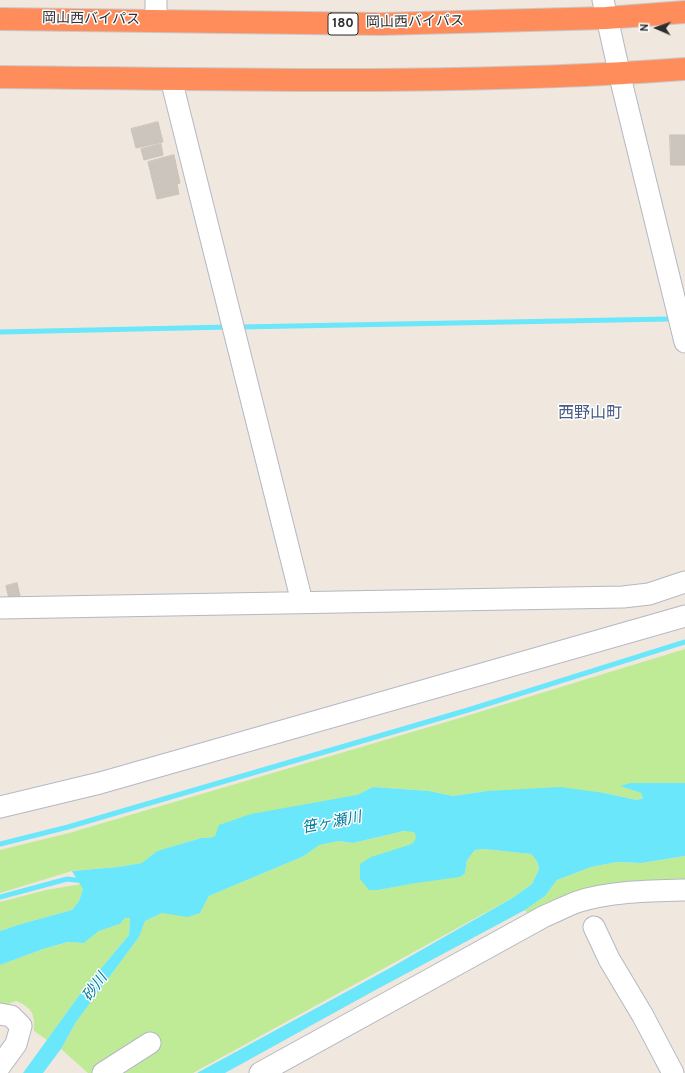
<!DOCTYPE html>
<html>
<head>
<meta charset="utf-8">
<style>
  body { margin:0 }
  #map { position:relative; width:685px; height:1073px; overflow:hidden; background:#f0e7df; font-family:Overpass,sans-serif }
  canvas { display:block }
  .north { position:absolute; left:637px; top:8px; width:40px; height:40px; -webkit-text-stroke:3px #fff; paint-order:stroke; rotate:272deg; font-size:11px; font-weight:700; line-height:16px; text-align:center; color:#2e2e2e }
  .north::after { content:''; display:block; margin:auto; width:14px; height:18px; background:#2e2e2e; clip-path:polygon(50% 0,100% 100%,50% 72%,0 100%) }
</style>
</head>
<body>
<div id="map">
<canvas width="685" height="1073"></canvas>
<div class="north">N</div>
</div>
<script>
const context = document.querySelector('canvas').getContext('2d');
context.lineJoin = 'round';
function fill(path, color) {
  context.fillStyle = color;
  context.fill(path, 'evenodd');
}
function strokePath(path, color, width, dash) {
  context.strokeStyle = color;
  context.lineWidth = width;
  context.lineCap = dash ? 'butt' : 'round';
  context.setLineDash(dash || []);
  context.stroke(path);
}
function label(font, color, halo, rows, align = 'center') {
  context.font = font + ' Overpass,"Noto Sans JP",sans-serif';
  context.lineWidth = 3;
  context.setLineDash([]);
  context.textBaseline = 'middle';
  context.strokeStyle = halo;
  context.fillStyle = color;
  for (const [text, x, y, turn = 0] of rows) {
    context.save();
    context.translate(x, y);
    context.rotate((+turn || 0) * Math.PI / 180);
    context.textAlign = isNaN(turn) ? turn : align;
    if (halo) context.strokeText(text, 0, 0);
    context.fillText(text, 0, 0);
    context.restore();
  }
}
const green = new Path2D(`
  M685,649V783H630L621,786L641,793L643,798L637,800L604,793L487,791L453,796L429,791L373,787L357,795L209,838H201L157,851L143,863L118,867L72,871L0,893V850L69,833L463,717Z
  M404,831H414L416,837L415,842L409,845L378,890L465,873L467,860L475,850L484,849L531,854L537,861L539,869L532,884L514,897L193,1073H88L61,1049L76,1022L139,937L145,921L162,913H200L209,896L304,856L318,845L339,841L353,843Z
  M685,856V886L531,920L525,910L545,896L557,880L591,867L617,862L641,863Z
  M81,884L83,889L79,901L72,910L21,924L0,931V902L46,890Z
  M125,918H130L129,935L83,990L47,1040L34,1031C35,1013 32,1008 16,1001L0,1007V965L43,949L69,942L84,943L99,931L120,924Z`);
const water = new Path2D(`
  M630,783H685V856L641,863L617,862L591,867L557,880L545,896L525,910L370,993L225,1073H197L390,968L514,897L532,884L539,869L537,861L531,854L484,849L475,850L467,860L465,873L460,877L416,883L378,890H369L360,879V864L371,857L409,845L414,842L416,837L414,832L404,831L353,843L339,841L319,845L304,856L209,896L200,913L188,917L162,913L145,921L139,937L76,1022L61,1049L43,1073H23L83,990L129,935L130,918H125L120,924L99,931L84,943L68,942L43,949L0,965V931L21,924L72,910L79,901L83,889L72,871L118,867L142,863L157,851L201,838H209L215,836L219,825L251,814L357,795L373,787L429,791L453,796L487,791L560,787L604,793L637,800L643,798L641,793L620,786Z`);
const stream = new Path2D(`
  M239,327L669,319
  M0,332L229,327
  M0,844L68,827L468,710L685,642
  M0,897L67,879L84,881`);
const building = new Path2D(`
  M158,122L163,142L136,148L131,129Z
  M670,135H685V165H671Z
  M161,144L163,155L144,160L141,149Z
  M174,155L180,183L177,184L179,194L157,199L148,162Z
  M17,583L21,600L10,603L6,586Z`);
const minor = new Path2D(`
  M156,0V21
  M603,0L623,89L685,342
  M171,79L302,602
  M0,608L623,597L649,594L685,582
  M0,807L100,783L685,616
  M594,927L609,959L643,1016L673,1073
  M0,1014L11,1016L21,1026L16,1044L0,1066
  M103,1073L150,1043
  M260,1073L543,917C555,912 566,906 577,902C609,891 652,891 685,890`);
const highway = new Path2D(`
  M0,19L381,24L606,18L685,12
  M0,77C228,79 457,86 685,69`);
const shields = [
  [343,24,30]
];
const shieldNames = [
  ["180",343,24]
];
const streetNames = [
  ["岡山西バイパス",91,20,1],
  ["岡山西バイパス",415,23,-1]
];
const waterNames = [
  ["笹ヶ瀬川",332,824,-11],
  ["砂川",96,988,-54]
];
const quarterNames = [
  ["西野山町",590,415]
];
fill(green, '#bfeb97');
fill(water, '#6ae7fa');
strokePath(stream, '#6ae7fa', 5);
fill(building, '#cbc5be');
strokePath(building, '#ccc2b8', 1);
strokePath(minor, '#b3b8c2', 23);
strokePath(highway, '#c9c9c9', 24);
strokePath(minor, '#fff', 21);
strokePath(highway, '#ff8d5b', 22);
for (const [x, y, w] of shields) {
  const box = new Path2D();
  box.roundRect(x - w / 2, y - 11, w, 22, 3);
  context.fillStyle = '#fff';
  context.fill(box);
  strokePath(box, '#2e2e2e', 1);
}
label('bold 13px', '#2e2e2e', null, shieldNames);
label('14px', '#2e2e2e', '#fff', streetNames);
label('italic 15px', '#027e9f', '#fff', waterNames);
label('16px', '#485b84', '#fff', quarterNames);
</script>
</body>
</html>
